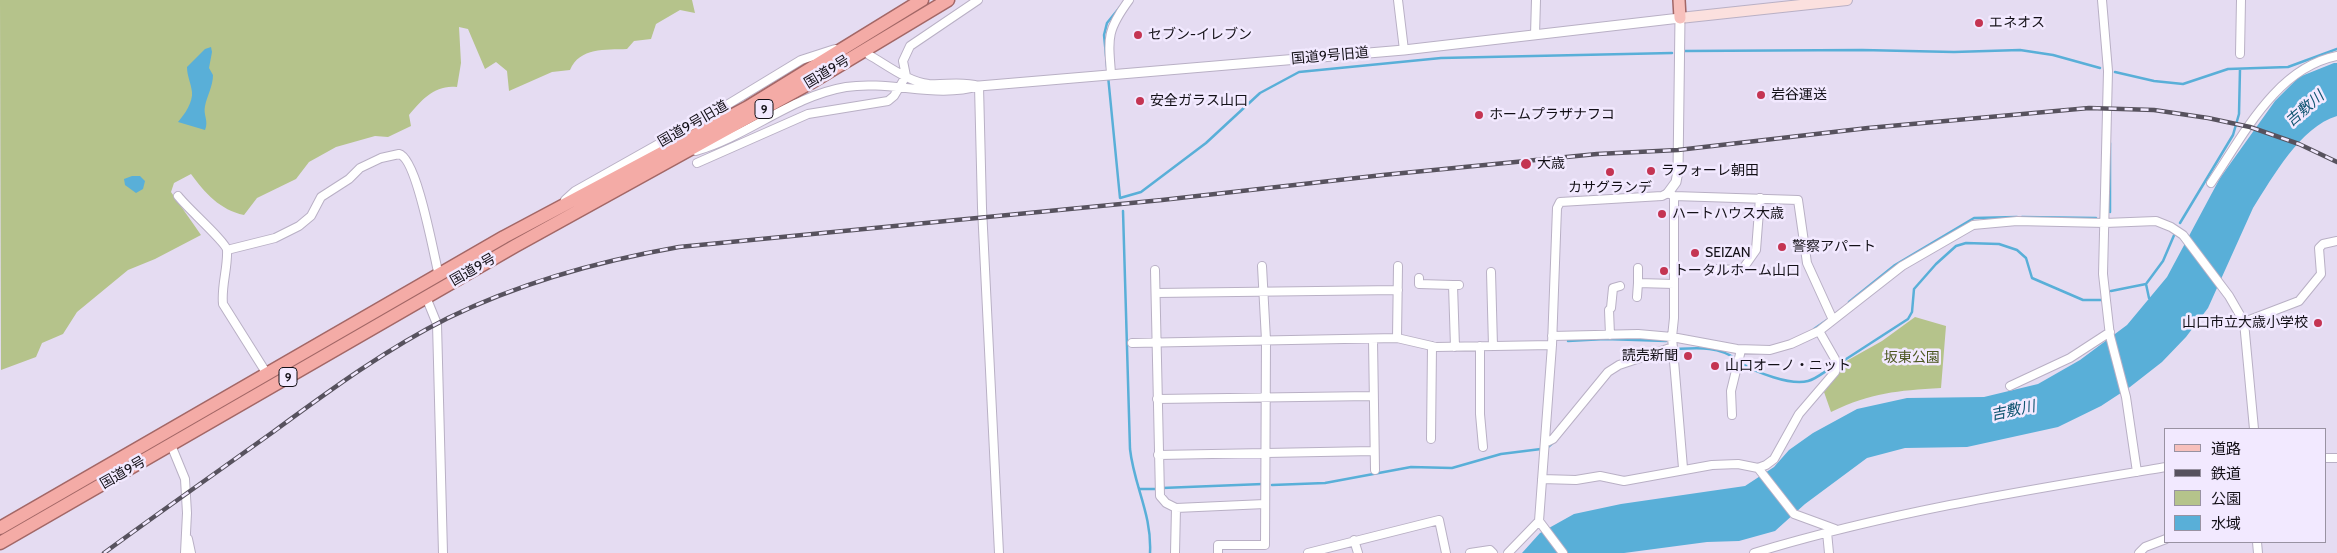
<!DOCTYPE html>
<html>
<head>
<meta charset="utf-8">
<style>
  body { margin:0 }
  #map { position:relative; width:2337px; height:553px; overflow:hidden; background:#e5dcf2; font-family:Cabin,"Noto Sans JP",sans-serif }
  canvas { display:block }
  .legend { position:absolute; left:2164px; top:428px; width:162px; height:115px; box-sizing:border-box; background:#f2e9ff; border:1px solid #9992a2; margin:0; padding:6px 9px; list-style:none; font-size:15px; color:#131017 }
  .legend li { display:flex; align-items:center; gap:10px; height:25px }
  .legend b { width:25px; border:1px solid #9992a2 }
</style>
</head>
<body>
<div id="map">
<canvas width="2337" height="553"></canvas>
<ul class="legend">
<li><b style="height:6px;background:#f7c0bc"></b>道路</li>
<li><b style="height:6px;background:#57525e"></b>鉄道</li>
<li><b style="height:14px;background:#b5c38b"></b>公園</li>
<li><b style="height:14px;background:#59afd8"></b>水域</li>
</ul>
</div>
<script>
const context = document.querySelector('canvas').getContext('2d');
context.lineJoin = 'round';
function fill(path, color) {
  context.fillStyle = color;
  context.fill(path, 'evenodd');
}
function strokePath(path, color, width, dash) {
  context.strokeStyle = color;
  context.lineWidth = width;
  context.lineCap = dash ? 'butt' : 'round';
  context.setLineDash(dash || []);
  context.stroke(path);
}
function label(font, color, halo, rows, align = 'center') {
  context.font = font + ' Cabin,"Noto Sans JP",sans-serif';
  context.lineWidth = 5;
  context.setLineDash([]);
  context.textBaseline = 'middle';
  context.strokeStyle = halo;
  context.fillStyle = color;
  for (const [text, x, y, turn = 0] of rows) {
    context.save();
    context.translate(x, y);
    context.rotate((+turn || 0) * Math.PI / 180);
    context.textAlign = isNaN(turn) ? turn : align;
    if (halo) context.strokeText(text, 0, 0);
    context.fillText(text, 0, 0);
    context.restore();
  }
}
const green = new Path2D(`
  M0,0H692L695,13L680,10L656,24L651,39L634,41L627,49C605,50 580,47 570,70L552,72L509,91L507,71L496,62L485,69L468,29L459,27L461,63L457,87C436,84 421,100 409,115L411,126L388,137L375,136L336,147L309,162L296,179L257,198L244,215C220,210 205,193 191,174L174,183L171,192L201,235L155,259L128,270L77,312L63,334L42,343L36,357L1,370Z
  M1915,317L1946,326L1941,388C1896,391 1873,392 1831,412L1824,392L1843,368L1841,364L1882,341Z`);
const water = new Path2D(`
  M211,47L212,52L209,68L213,75C213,86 207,96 205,106C203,115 209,121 205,130L178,122C185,114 193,102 192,92C191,83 187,76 187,67L205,49Z
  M2334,63H2337V116C2300,127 2273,177 2253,208L2208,308L2186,337L2162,362L2130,387L2101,406L2058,427L1967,447L1905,448L1867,458L1805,504L1775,531L1739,541L1707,542L1624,553H1522L1540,533L1574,514L1621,504L1745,486L1774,467L1789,450L1813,433L1857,409L1907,398L1984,397L2038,384L2080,360L2127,325L2167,277L2220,178L2275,101L2299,77Z
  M132,176H140L145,181L143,189L136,193L125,185L124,179Z`);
const stream = new Path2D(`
  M1120,7L1107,23L1104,35L1120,198L1141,192L1206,143L1260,93L1299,72L1441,58L1672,53
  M1685,51L1862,50L1954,52L2020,50L2053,55L2100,68
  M2115,72L2154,81L2183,84L2228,69L2288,67L2337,49
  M1123,211L1130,449C1134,486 1152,514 1150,553
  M2110,212V143
  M2022,217L2096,218
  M2180,223L2233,135L2239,114L2240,69
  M2111,291L2146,284
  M2149,298L2146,284L2163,261L2175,233
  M1849,302L1895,265L1974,218L2017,217
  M1814,329L1827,320
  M1568,341L1605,339L1666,341
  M1676,349C1698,348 1718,346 1736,359
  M1741,363C1755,372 1791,386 1808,381C1816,379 1824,372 1832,367
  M1840,363L1908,319L1912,312L1914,289L1936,264L1956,246L1966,243L1999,244L2017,250L2026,258L2032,278L2083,300H2101
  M1548,447L1555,441
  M1272,485L1325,483L1411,467L1452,468L1501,454L1541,449
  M1162,488L1263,484
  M1140,489H1155`);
const minor = new Path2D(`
  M1398,0L1404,50
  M2102,0L2108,71L2103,274L2110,336L2126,397L2137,472
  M1535,35L1536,0
  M2240,54L2241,0
  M869,55C887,65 908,82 929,84C946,85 962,81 979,86
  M1111,73C1108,37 1107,30 1129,0
  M979,86L982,208L999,553
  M696,151C748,136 792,96 846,87C890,80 936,99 979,86
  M697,163L808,114L888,101L894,96L906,76L903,61L910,46L978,0
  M2211,183C2243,136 2276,68 2337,56
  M178,196C186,207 226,242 227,250C228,268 221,286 223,304L267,374
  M1674,196V318L1672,337L1683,468
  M565,200L575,191L717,111L801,60L835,49
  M227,250L275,238L299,226L311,216L321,197L349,179L360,168L381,158L399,154C417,158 434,256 439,276
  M1638,268V283L1674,284
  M1713,269L1742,270L1756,250L1760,198
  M1155,270L1160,496L1166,503L1176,508L1175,553
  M1491,272L1493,346
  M1419,278V284L1453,285
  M1156,293L1398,290
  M426,297L437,324L443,553
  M1637,297L1638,283
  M2244,322L2299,301L2321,274L2319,248L2323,244L2337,241
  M1610,335L1609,310L1611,308L1613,288L1620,286
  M1552,336L1638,334L1672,337L1737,349L1770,350L1791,344L1819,331L1902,266L1973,225L2017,221L2105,223L2156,221L2171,227L2183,235L2229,296L2244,322L2254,429
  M1397,338L1398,266
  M1373,340L1375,470
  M1132,343L1397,338L1436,347L1552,345
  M1480,346V414L1483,447
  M1455,347L1453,285H1459
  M2010,386L2070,358L2110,332
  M1157,399L1372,396
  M1732,415L1731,391L1741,350
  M1431,439L1432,346
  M1545,443L1553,439L1608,372L1619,365L1673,347
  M171,445L185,479L187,513L185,553
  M1158,455L1374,451
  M2326,458H2337
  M1758,468L1794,514L1835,529
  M1542,479L1576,480L1600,476L1624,481L1712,465L1738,464L1758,468L1766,465L1774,459L1799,414L1835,372V359L1819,331
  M1176,508L1265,504
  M1827,532L1829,553
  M188,539L191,553
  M1354,540L1358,553
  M2257,542L2258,553
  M1218,553V545H1265L1266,340L1262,266
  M1308,553L1439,520L1446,553
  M1470,553L1490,550L1493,553
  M1508,553L1539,521
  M1563,553L1539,521L1552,345L1557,208L1560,202L1662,196L1668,193L1674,196L1798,200L1807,263L1833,320
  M1754,553C1889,512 2027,490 2166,467
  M2139,553L2145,547L2166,539`);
const tertiary = new Path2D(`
  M979,86L1404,50L1680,18L1678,171L1676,182L1668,193`);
const secondary = new Path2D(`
  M1680,18L1847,0`);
const primary = new Path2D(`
  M1679,0L1680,18`);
const trunk = new Path2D(`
  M0,528L504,237L748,107L922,0
  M0,543L515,246L810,83L948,0`);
const rail = new Path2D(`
  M104,553C160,512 217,472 273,432C329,391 386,349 448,318C522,282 599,261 679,247L1162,200L1383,175L1597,154L1678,150L1868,128L2089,108L2154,110L2208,118L2250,127L2299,144L2337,162`);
const markers = [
  [1979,23,5,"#c43452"],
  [1138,35,5,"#c43452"],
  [1761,95,5,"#c43452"],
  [1140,101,5,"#c43452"],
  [1479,115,5,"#c43452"],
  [1526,164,6,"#c43452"],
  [1651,171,5,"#c43452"],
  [1610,172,5,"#c43452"],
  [1662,214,5,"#c43452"],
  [1782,247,5,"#c43452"],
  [1695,253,5,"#c43452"],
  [1664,271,5,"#c43452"],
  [2318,323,5,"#c43452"],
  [1688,356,5,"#c43452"],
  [1715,366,5,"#c43452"]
];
const shields = [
  [764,109,18],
  [288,377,18]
];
const shieldNames = [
  ["9",764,109],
  ["9",288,377]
];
const poiNames = [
  ["エネオス",1989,23],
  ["セブン-イレブン",1148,35],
  ["岩谷運送",1771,95],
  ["安全ガラス山口",1150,101],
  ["ホームプラザナフコ",1489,115],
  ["大歳",1537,164],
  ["ラフォーレ朝田",1661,171],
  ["カサグランデ",1610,188,"center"],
  ["ハートハウス大歳",1672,214],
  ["警察アパート",1792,247],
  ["SEIZAN",1705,253],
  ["トータルホーム山口",1674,271],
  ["山口市立大歳小学校",2308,323,"right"],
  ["読売新聞",1678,356,"right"],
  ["山口オーノ・ニット",1725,366]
];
const streetNames = [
  ["国道9号旧道",1330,56,-5],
  ["国道9号",827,72,-31],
  ["国道9号旧道",693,124,-30],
  ["国道9号",473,270,-30],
  ["国道9号",123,473,-30]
];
const parkNames = [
  ["坂東公園",1912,358]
];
const waterNames = [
  ["吉敷川",2305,109,-41],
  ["吉敷川",2013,411,-12]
];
fill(green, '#b5c38b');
fill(water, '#59afd8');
strokePath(stream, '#59afd8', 2.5);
strokePath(minor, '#b9b0c5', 10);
strokePath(tertiary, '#b9b0c5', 11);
strokePath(secondary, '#b9b0c5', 12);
strokePath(primary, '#a36766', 14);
strokePath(trunk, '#a36766', 15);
strokePath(minor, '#fff', 8);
strokePath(tertiary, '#fff', 9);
strokePath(secondary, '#fbe0de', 10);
strokePath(primary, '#f7c0bc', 11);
strokePath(trunk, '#f4aba6', 12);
strokePath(rail, '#57525e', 4.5);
strokePath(rail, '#f2e9ff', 2.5, [8]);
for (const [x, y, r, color] of markers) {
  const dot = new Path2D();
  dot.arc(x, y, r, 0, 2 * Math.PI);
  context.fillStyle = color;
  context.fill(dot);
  strokePath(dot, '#f2e9ff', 2);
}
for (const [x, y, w] of shields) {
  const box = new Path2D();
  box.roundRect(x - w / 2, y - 9.5, w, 19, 4);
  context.fillStyle = '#f2e9ff';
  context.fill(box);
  strokePath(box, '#131017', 1);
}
label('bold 12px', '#131017', null, shieldNames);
label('14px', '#131017', '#f2e9ff', poiNames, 'left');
label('14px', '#131017', '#f2e9ff', streetNames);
label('14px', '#4b561f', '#f2e9ff', parkNames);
label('italic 15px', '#115672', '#f2e9ff', waterNames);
</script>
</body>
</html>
